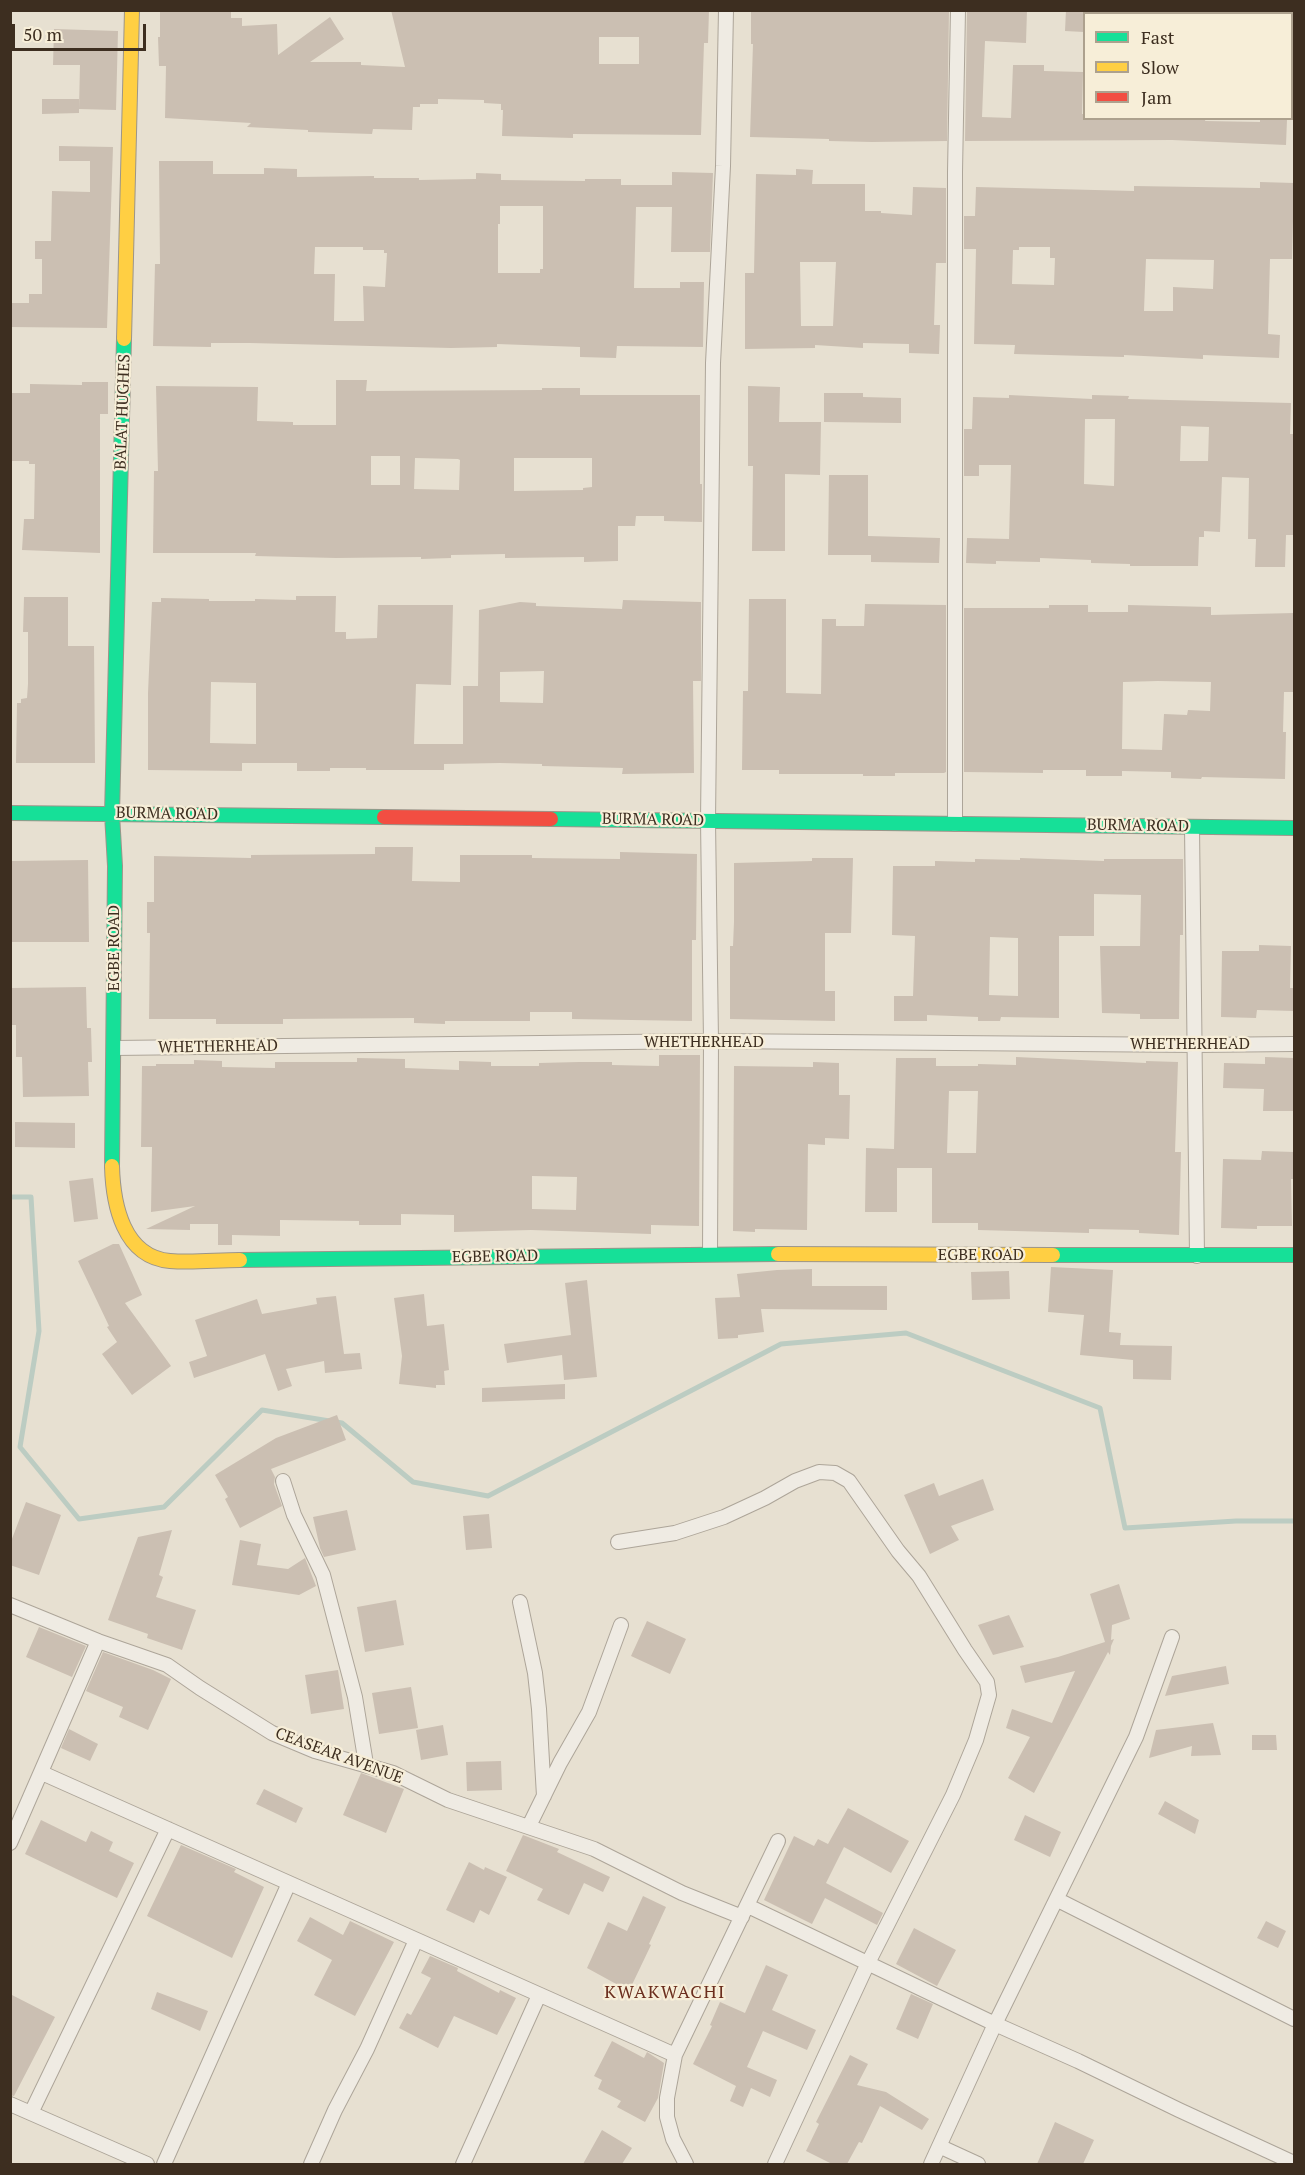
<!DOCTYPE html>
<html>
<head>
<meta charset="utf-8">
<style>
  body { margin:0 }
  #map { position:relative; width:1305px; height:2175px; overflow:hidden; background:#e7e0d1; font-family:"PT Serif",serif }
  canvas { display:block }
  .frame { position:absolute; inset:0; border:12px solid #3d2e20; pointer-events:none }
  .legend { position:absolute; left:1083px; top:12px; width:210px; height:108px; box-sizing:border-box; background:#f7eed8; border:2px solid #ada18e; margin:0; padding:8px 10px; list-style:none; font-size:18px; color:#3d2e20 }
  .legend li { display:flex; align-items:center; gap:12px; height:30px }
  .legend b { width:30px; border:2px solid #ada18e }
  .scale { position:absolute; left:12px; top:24px; width:134px; height:27px; box-sizing:border-box; border:3px solid #3d2e20; border-top:0; padding-left:8px; font-size:18px; line-height:21px; white-space:nowrap; color:#3d2e20; -webkit-text-stroke:4px #f7eed8; paint-order:stroke }
</style>
</head>
<body>
<div id="map">
<canvas width="1305" height="2175"></canvas>
<div class="frame"></div>
<ul class="legend">
<li><b style="height:8px;background:#16e098"></b>Fast</li>
<li><b style="height:8px;background:#ffcf43"></b>Slow</li>
<li><b style="height:8px;background:#f24e42"></b>Jam</li>
</ul>
<div class="scale">50 m</div>
</div>
<script>
const context = document.querySelector('canvas').getContext('2d');
context.lineJoin = 'round';
function strokePath(path, color, width, dash) {
  context.strokeStyle = color;
  context.lineWidth = width;
  context.lineCap = dash ? 'butt' : 'round';
  context.setLineDash(dash || []);
  context.stroke(path);
}
function fill(path, color) {
  context.fillStyle = color;
  context.fill(path, 'evenodd');
}
function label(font, color, halo, rows, align = 'center') {
  context.font = font + ' "PT Serif",serif';
  context.lineWidth = 4.5;
  context.setLineDash([]);
  context.textBaseline = 'middle';
  context.strokeStyle = halo;
  context.fillStyle = color;
  for (const [text, x, y, turn = 0] of rows) {
    context.save();
    context.translate(x, y);
    context.rotate((+turn || 0) * Math.PI / 180);
    context.textAlign = isNaN(turn) ? turn : align;
    if (halo) context.strokeText(text, 0, 0);
    context.fillText(text, 0, 0);
    context.restore();
  }
}
const stream = new Path2D(`
  M10,1197H31L39,1331L20,1447L79,1519L164,1507L262,1410L342,1423L413,1482L488,1496L781,1344L906,1333L1100,1408L1125,1528L1236,1521H1294`);
const building = new Path2D(`
  M160,10H231V18H242V26L277,24L278,55L330,17L344,39L310,62H361V65L405,67L391,10H709L708,43H704L701,135L573,134V138L502,136L503,110H501V104L484,103V100L438,99V104H420V107H413L412,130L373,129L372,134L308,132V130L247,127L251,123L165,118L166,66H159L158,37H160ZM599,37H639V64H599Z
  M751,10H949L947,141L872,142L829,141V139L750,137L753,44H751Z
  M967,10H1027L1026,43L985,41L982,117L1011,118L1013,65H1044V71L1083,72L1082,114H1084V118H1206L1205,121L1260,122V119L1287,120L1286,145L1172,140L965,141Z
  M1066,10H1084V32L1065,31Z
  M54,29L118,31L116,110L79,109L80,65H53Z
  M42,99H79V113L42,114Z
  M59,146L113,147L107,328L10,327V303H29V294H42V259H35V241H51L52,191L90,192V161H59Z
  M159,161H213V174H264V168L297,169V177L374,176V178H419V180L476,179V173L501,174V180L585,181V179H621V185H672V172L713,173L710,252H671L672,207H636L634,288H680V282H704L703,347L617,346L616,358L580,357V347L497,344V347L451,348L250,343H211V347L153,346L155,264H160ZM500,206H543V269H540V273H498V224H500ZM315,247H363V250H384V253H387L385,287L363,286L364,321H334L335,274H314Z
  M796,169L813,170L812,184H865V211H881V213L912,215L913,187L946,188V263H936L934,325H940L939,354L909,353V344L863,343V348L815,345V348L745,349V273H754L756,174L796,175ZM800,262H836L833,326H801Z
  M1260,182L1294,183L1292,259H1270L1268,334L1280,335L1279,358L1203,355V359L1124,355V357L1014,354L1015,345L974,344L976,249H964V216H975L976,187L1134,191V186L1260,188ZM1019,247H1050V258H1055L1054,285L1012,284L1013,250H1019ZM1146,259L1214,260L1213,289L1173,287V311H1144Z
  M336,380H367L366,391L542,390V388H580V395H700V484H702V522L664,521V516H636L635,526H618V561L584,562V557L505,558V554L451,555V558L421,559V557L336,558L255,556L256,553H153L154,471H158L156,386L258,387L257,421L293,422V425H336ZM371,456H400V485H371ZM415,458L458,459L460,460L459,490L414,489ZM514,458H592V487L583,488V490L514,491Z
  M82,382H108V414H100V553L22,550L24,519H34L35,464H29V461H10V393H30V384L82,385Z
  M748,386L780,387L779,422H821L820,475L785,474V551H752L753,466H748Z
  M824,393H863V397L901,398V423L824,422Z
  M1009,395L1092,399V395L1129,396L1128,399L1291,403L1290,434H1294V535H1286L1285,567H1255L1256,539H1248L1249,478L1222,477L1220,532L1204,531V537H1199L1198,566H1130V564L1091,563V560L1040,558V562L996,561V564L966,563L967,538L1009,539L1011,465H979V476H964V429H972L973,397L1009,398ZM1085,419H1115L1114,486L1084,484ZM1181,426L1209,427L1208,461H1180Z
  M829,475H868V536L940,538L939,563L871,562V555H828Z
  M296,596H336L335,632H346V639L377,638L378,605H453L451,685L416,684L414,744H463V686H478L479,610L520,602L536,603V606L622,609L623,600L701,602V681H693L694,773L622,774L623,768L542,766V764L500,763L444,764V770H366V768H330V771H297V763H242V771L148,770V693L152,602H161V598L209,599V601H255V599L296,600ZM544,671L543,703L500,702V672ZM211,682L256,683V744L210,743Z
  M24,597H68V646H94L95,763H16L17,703H21V699L27,698L28,684V632H23Z
  M749,599H786V693L821,694L822,619H836V626H864L865,604L946,605V772L944,773H895V776H863V774H779V770H742L743,691H748Z
  M1049,605H1088V612H1128V605L1211,607V615L1294,613V692H1284L1283,732H1286L1285,779L1202,777L1201,779L1171,778V772L1122,771V776H1086V770H1043V773L964,772V608H1049ZM1158,681L1211,682L1210,711L1188,710L1187,715L1164,714L1162,750L1122,749L1123,682Z
  M375,847H413L412,881L460,882V855H532V858L620,859V852L697,854L696,940H692V1021L572,1019V1012H530V1021H445V1024L414,1023V1018L283,1019V1024H216V1019H149L150,933H147V902H154V856L251,858V855L375,854Z
  M812,858H853L851,933H825V991H835V1021L730,1019V946H733L734,922V863L812,861Z
  M1020,858L1104,861V859H1183V935H1180L1179,1019H1140V1014L1102,1013L1100,946H1140L1141,895L1094,894V936H1059V1018L1001,1017L1000,1021H978V1017L927,1015V1021H894V996H913L915,936L892,935L893,866H935V861L975,862V859L1020,860ZM990,937L1018,938V996L989,995Z
  M88,860L89,942H11V861Z
  M1259,945L1291,946L1290,988H1294V1011L1257,1010L1256,1018L1221,1017L1222,951H1259Z
  M86,987L87,1028H91L92,1062H88L89,1096L23,1097L22,1057H16V1025H11V988Z
  M659,1055H700L699,1226L651,1225V1234L531,1230L454,1232V1215L401,1214V1225H359V1221L280,1220V1236L232,1235V1245H218V1224H190V1230L146,1229L195,1206L151,1212L152,1147H141L142,1066H156V1064H194V1060L222,1061V1067L275,1068V1062H357V1058L405,1059V1068L459,1070V1061L491,1062V1066H539V1063L579,1062H612V1065L659,1066ZM532,1176L577,1177L576,1210L532,1209Z
  M1016,1057L1146,1063V1061L1178,1062L1175,1152H1181L1179,1235L1139,1233V1230L1089,1229V1233L978,1230V1223H932V1168H897V1212H865L866,1148L894,1149L896,1058H936V1066H978V1064L1016,1065ZM949,1091H978L976,1153H947Z
  M1265,1057L1294,1058V1111H1263L1264,1089L1223,1088L1224,1063L1265,1064Z
  M813,1062L839,1063V1095H850L849,1139L825,1138V1145L808,1144L807,1230L755,1229V1232L733,1231L734,1066L813,1067Z
  M15,1122L75,1123V1148L15,1147Z
  M1262,1151L1294,1152V1179H1291L1292,1226H1257V1229L1221,1228L1223,1159L1261,1160Z
  M93,1178L98,1219L74,1222L69,1181Z
  M113,1244H119L142,1295L125,1303L171,1366L132,1395L102,1354L117,1342L107,1327L109,1326L78,1261Z
  M1051,1267L1113,1270L1109,1332L1121,1333L1120,1345L1172,1346L1171,1380L1133,1379V1360L1080,1355L1084,1315L1048,1312Z
  M812,1269V1286H887V1310L761,1309L764,1332L738,1335V1338L718,1339L715,1298L740,1297L737,1274L777,1270Z
  M1009,1271L1010,1299L972,1300L971,1272Z
  M587,1280L597,1377L564,1380L562,1355L507,1363L504,1344L571,1335L565,1283Z
  M424,1294L427,1326L444,1324L449,1370L444,1371L445,1385H436V1388L399,1384L402,1356L394,1298Z
  M336,1296L344,1354L360,1353L362,1369L325,1373L324,1361L286,1369L292,1386L278,1391L265,1354L194,1378L189,1362L207,1356L195,1320L257,1299L262,1314L317,1304L316,1298Z
  M565,1384V1399L482,1402V1388Z
  M337,1415L346,1440L271,1469L275,1477L274,1484L282,1506L240,1528L225,1499L228,1497L215,1475L276,1438Z
  M983,1479L994,1510L951,1526L959,1540L930,1554L904,1495L934,1483L939,1496Z
  M26,1502L61,1515L39,1575L10,1565V1544Z
  M347,1510L356,1550L324,1557L320,1548L313,1517Z
  M489,1514L492,1548L466,1550L463,1516Z
  M172,1530L159,1575L163,1577L156,1597L196,1610L182,1650L147,1638L148,1634L108,1620L138,1537Z
  M240,1540L261,1544L257,1565L288,1569L305,1558L316,1586L299,1595L232,1585Z
  M1119,1584L1130,1619L1112,1625L1111,1640L1114,1639L1111,1646L1110,1655L1108,1652L1034,1793L1008,1778L1030,1737L1006,1728L1012,1709L1052,1723L1075,1671L1025,1683L1020,1666L1058,1657L1105,1642L1090,1594Z
  M396,1600L404,1645L365,1652L357,1607Z
  M1009,1615L1024,1647L993,1655L978,1625Z
  M647,1621L686,1639L670,1674L631,1656Z
  M39,1627L86,1646L72,1677L26,1657Z
  M103,1652L153,1670L171,1679L148,1730L119,1717L123,1707L86,1691Z
  M1226,1666L1229,1684L1165,1696L1172,1676Z
  M338,1670L344,1709L311,1714L305,1675Z
  M411,1687L418,1728L379,1734L372,1693Z
  M1213,1723L1221,1755L1191,1756L1192,1746L1149,1758L1156,1730Z
  M443,1725L448,1755L421,1760L416,1730Z
  M69,1729L98,1744L90,1761L61,1748Z
  M1252,1735H1276L1277,1750H1252Z
  M501,1761L502,1790L467,1791L466,1762Z
  M361,1773L404,1789L386,1833L343,1815Z
  M264,1789L303,1808L296,1823L256,1804Z
  M1165,1801L1199,1820L1195,1834L1158,1814Z
  M848,1808L909,1841L891,1873L844,1847L826,1883L883,1913L877,1925L825,1898L812,1924L764,1900L794,1836L814,1846L818,1839L828,1844Z
  M1025,1815L1061,1832L1050,1857L1014,1840Z
  M41,1820L86,1842L91,1831L113,1842L109,1851L134,1863L117,1898L25,1854Z
  M523,1835L559,1849L557,1852L610,1877L603,1892L584,1883L569,1915L537,1900L543,1889L506,1871Z
  M181,1845L236,1869L234,1872L264,1887L232,1958L147,1916Z
  M469,1862L484,1870L485,1867L507,1877L489,1915L480,1910L474,1923L446,1910Z
  M643,1896L666,1907L649,1944L651,1945L629,1991L587,1968L608,1922L627,1931Z
  M310,1917L343,1935L350,1921L394,1942L355,2016L314,1995L332,1960L297,1941Z
  M1266,1921L1286,1931L1278,1948L1257,1938Z
  M914,1928L956,1950L937,1986L896,1964Z
  M430,1956L458,1968L457,1971L499,1993L500,1990L516,1998L497,2035L454,2016L438,2048L399,2028L407,2013L411,2015L431,1978L421,1973Z
  M766,1965L788,1975L772,2010L816,2030L807,2050L763,2031L747,2067L777,2080L770,2097L751,2088L743,2107L730,2101L736,2086L693,2064L712,2026L710,2025L720,2002L745,2013Z
  M157,1992L208,2011L200,2031L151,2009Z
  M10,1994L55,2017L14,2096L10,2095Z
  M911,1994L933,2004L918,2039L896,2029Z
  M612,2041L644,2058L647,2052L664,2063L658,2098L645,2122L617,2107L621,2101L598,2089L602,2080L594,2076Z
  M850,2055L868,2064L857,2085L886,2092L929,2119L922,2130L880,2106L862,2143L859,2142L847,2164H832L806,2151L819,2124L816,2122Z
  M1055,2122L1094,2140L1083,2164H1037Z
  M602,2130L632,2148L622,2164H583Z`);
const street = new Path2D(`
  M955,824V172L958,10
  M1192,827L1197,1256
  M114,1048L711,1041L1196,1045L1294,1044
  M710,1254L711,1041L708,821L713,363L723,166L726,10
  M283,1481L294,1515L323,1575L355,1697L366,1764
  M618,1542L675,1533L724,1517L765,1498L795,1481L819,1472L835,1473L849,1481L898,1551L919,1576L965,1650L987,1682L989,1695L976,1740L953,1795L868,1963L775,2164
  M520,1602L535,1673L539,1709L544,1796
  M10,1605L98,1641L167,1665L200,1688L272,1733L315,1751L393,1773L448,1800L594,1849L682,1893L742,1917
  M42,1773L675,2055
  M529,1826L560,1763L589,1712L621,1625
  M10,1843L98,1641
  M1058,1900L1294,2019
  M748,1906L995,2024L1078,2061L1179,2110L1294,2163
  M10,2104L147,2164
  M31,2113L168,1829
  M941,2147L978,2164
  M164,2164L289,1883
  M311,2164L335,2110L367,2049L416,1940
  M463,2164L539,1995
  M686,2164L673,2139L667,2117V2098L675,2055L778,1841
  M931,2164L995,2024L1136,1737L1172,1637`);
const fast = new Path2D(`
  M10,813L384,817
  M551,819L1294,828
  M112,1166L115,866L112,814L124,339
  M1053,1255H1294
  M240,1260L778,1254`);
const slow = new Path2D(`
  M124,339L132,10
  M112,1166C113,1204 123,1257 170,1261C193,1263 217,1260 240,1260
  M778,1254L1053,1255`);
const jam = new Path2D(`
  M384,817L551,819`);
const streetNames = [
  ["BALAT HUGHES",123,412,-88],
  ["BURMA ROAD",167,814,1],
  ["BURMA ROAD",653,820,1],
  ["BURMA ROAD",1138,826,1],
  ["EGBE ROAD",114,948,-90],
  ["WHETHERHEAD",704,1042],
  ["WHETHERHEAD",1190,1044],
  ["WHETHERHEAD",218,1047,-1],
  ["EGBE ROAD",981,1255],
  ["EGBE ROAD",495,1257,-1],
  ["CEASEAR AVENUE",339,1756,20]
];
const neighbourhoodNames = [
  ["KWAKWACHI",665,1993]
];
strokePath(stream, '#bcccc2', 5);
fill(building, '#cbbfb2');
strokePath(street, '#ada599', 16);
strokePath(fast, '#9c958a', 16);
strokePath(slow, '#9c958a', 16);
strokePath(jam, '#9c958a', 16);
strokePath(street, '#efebe3', 14);
strokePath(fast, '#16e098', 14);
strokePath(slow, '#ffcf43', 14);
strokePath(jam, '#f24e42', 14);
label('16px', '#3d2e20', '#f7eed8', streetNames);
context.letterSpacing = '1.5px';
label('18px', '#6b2e1e', '#f7eed8', neighbourhoodNames);
context.letterSpacing = '0px';
</script>
</body>
</html>
